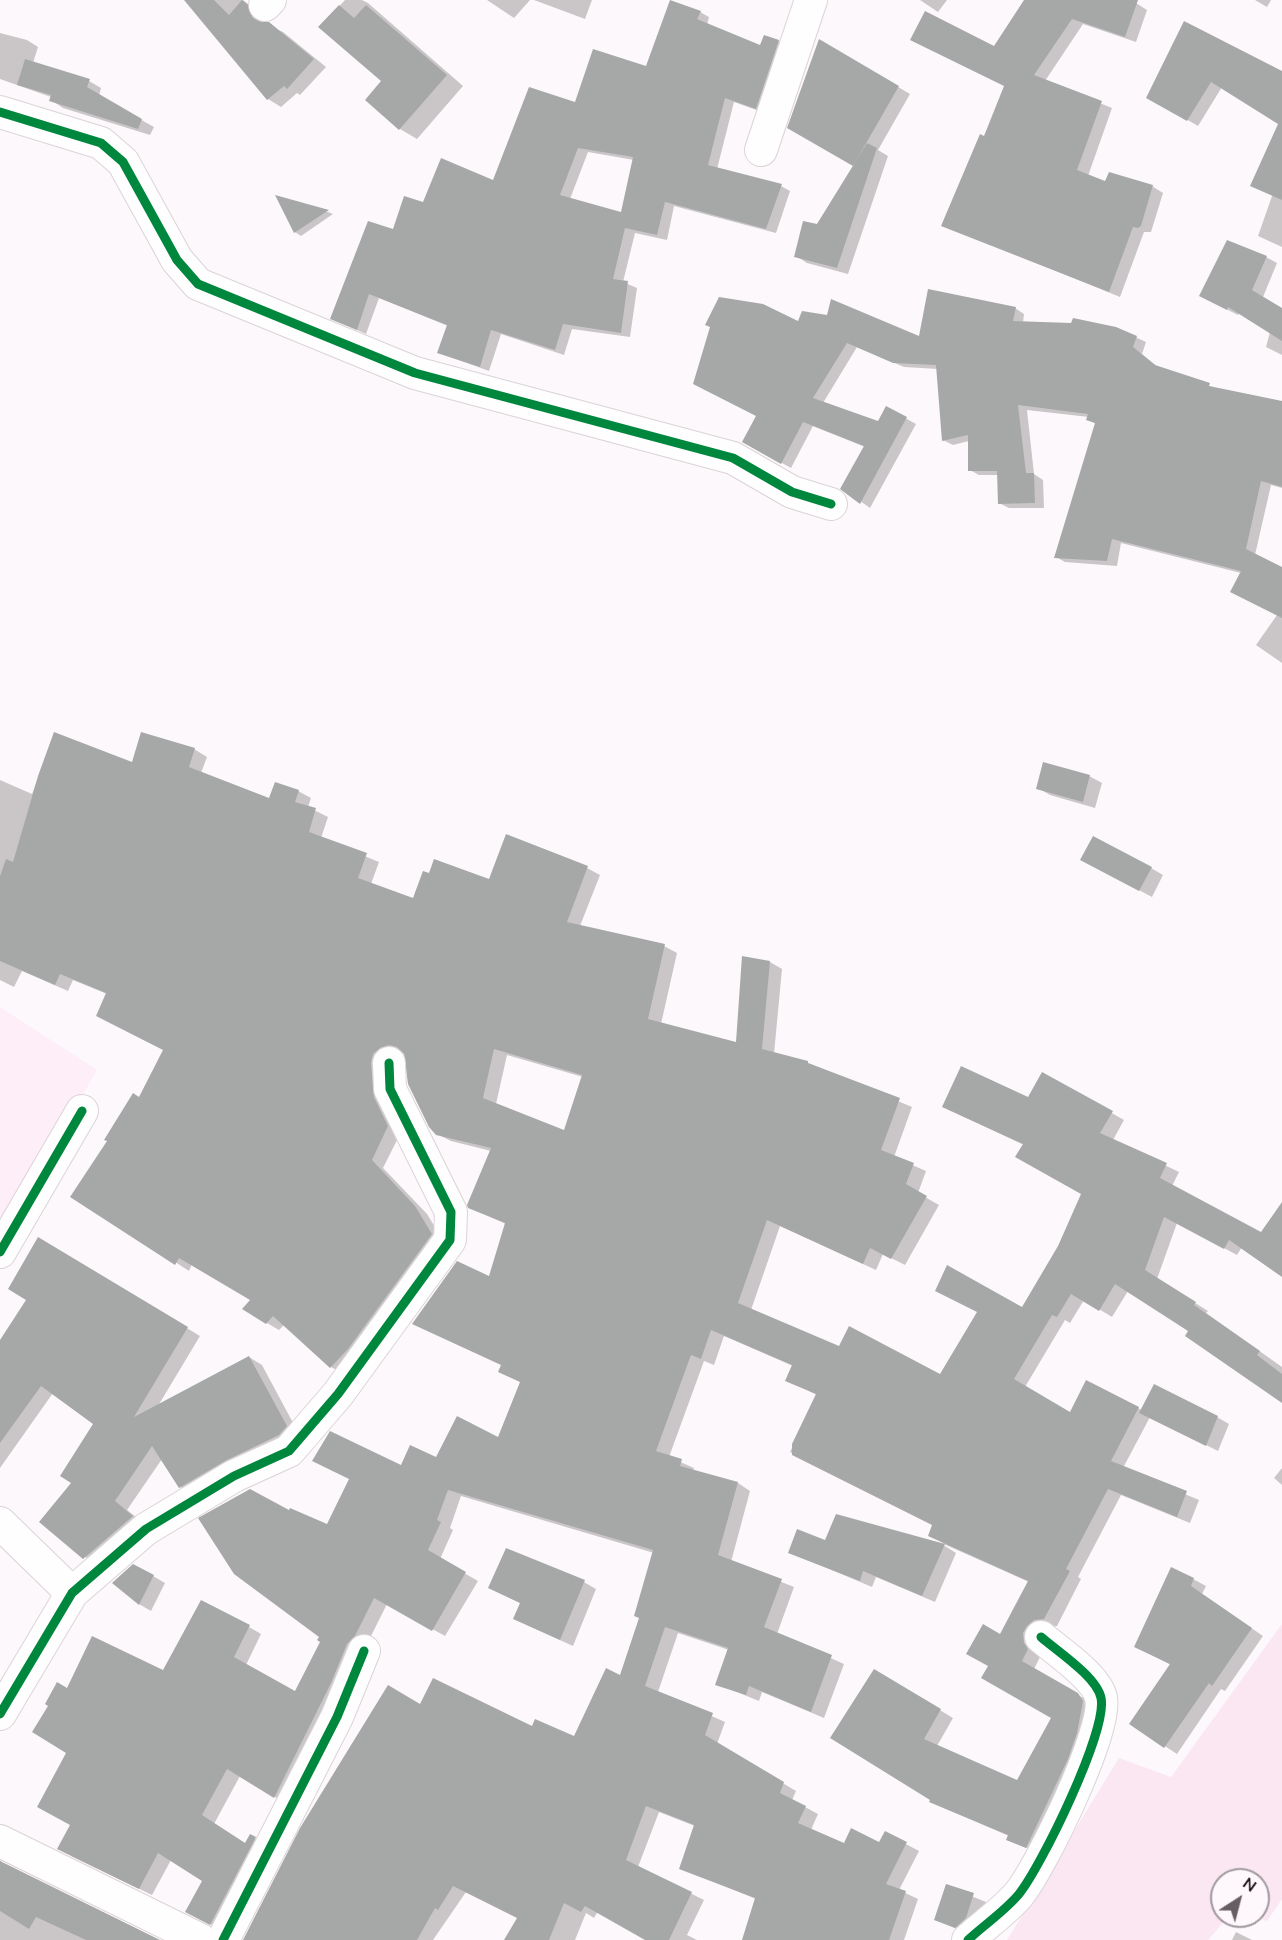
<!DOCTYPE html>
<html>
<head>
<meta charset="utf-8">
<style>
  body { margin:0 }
  #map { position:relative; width:1282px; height:1940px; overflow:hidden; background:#fdf8fb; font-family:"Nunito Sans",sans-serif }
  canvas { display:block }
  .north { position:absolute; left:1210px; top:1868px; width:60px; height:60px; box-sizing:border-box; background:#fef7fb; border:2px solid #a0999d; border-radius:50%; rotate:36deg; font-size:16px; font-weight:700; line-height:24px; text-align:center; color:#140b10 }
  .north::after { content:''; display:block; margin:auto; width:21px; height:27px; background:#665e62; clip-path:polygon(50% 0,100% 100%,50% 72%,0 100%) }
</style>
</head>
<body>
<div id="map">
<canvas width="1282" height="1940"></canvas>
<div class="north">N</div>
</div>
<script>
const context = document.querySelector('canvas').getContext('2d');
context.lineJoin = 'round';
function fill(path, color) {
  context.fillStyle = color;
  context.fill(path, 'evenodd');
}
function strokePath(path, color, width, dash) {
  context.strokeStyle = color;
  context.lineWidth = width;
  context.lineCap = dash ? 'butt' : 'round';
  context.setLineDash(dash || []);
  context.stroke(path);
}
const built = new Path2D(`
  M0,1007L97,1070L0,1236Z`);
const green = new Path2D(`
  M1282,1624V1899L1267,1921L1254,1916H1258V1880H1222V1916H1229L1208,1940H1007L1119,1758L1171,1777Z`);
const shadow = new Path2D(`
  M186,0H243L261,14L264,24L283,32L326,67L300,95L297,93L281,107L268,99Z
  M345,0H362L368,3L463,86L417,139L400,129L367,99L383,81L320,27Z
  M487,0H530L514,18Z
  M534,0H592L585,19Z
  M920,0H947L938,12Z
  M1026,0H1137L1136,3L1147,10L1136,42L1083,24L1045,81L1112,108L1088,176L1105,183L1152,186L1163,193L1151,232H1144L1120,297L943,225L985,138L1005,86L995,48Z
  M1255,0H1271L1267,7Z
  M700,12L709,17L707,25L761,47L778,41L787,46L765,113L734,102L717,169L781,186L790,191L776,233L674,206L667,240L635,233L623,282L637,288L630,337L572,329L564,355L501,334L489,371L439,353L448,326L379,298L366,334L341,323L394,230L424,203L494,182L576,104L647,68ZM588,152L634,160L623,214L570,199Z
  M1184,23L1282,73V247L1258,236L1272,196L1280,123L1222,87L1198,126L1148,97Z
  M0,33L27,40L38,47L33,63L89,81L101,88L99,96L154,127L150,135L63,108L51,100V97L0,79Z
  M820,41L910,94L878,150L888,156L848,274L807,263L796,256L856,165Z
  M278,198L328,212L333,214L301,236L295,232Z
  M1266,257L1277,263L1263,297L1282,310V355L1266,347L1270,332L1240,312L1238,315L1212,302Z
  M1015,308L1024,314L1023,323L1116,328L1146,342L1142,354L1159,368L1217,389L1282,402V488L1271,485L1255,555L1282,568V663L1256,645L1277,615L1241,573L1121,543L1117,566L1065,562L1056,557L1096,424L1088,419L1089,417L1027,410L1034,474L1043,480L1044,508H1009L999,503V475H979L970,470L969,441L953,445L943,440L938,369L904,367L857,347L823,403L878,422L887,408L916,424L870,508L842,488L865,447L813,426L791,468L744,442L799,323L920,338Z
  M55,734L133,764L194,749L207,757L201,773L270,800L298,791L311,798L308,807L328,817L321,838L379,862L371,884L414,900L490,880L587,868L600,875L580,926L664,946L677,953L661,1024L737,1044L770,962L782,969L774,1054L808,1063L912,1107L894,1157L926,1171L918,1193L939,1205L905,1265L883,1254L876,1270L780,1226L751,1310L839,1348L941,1376L1022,1309L1059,1247L1082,1194L1024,1145L956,1113L1028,1099L1043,1074L1124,1120L1113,1140L1179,1172L1172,1186L1262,1234L1282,1230V1276L1242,1247L1237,1255L1177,1223L1157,1279L1208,1311L1206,1313L1282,1367V1401L1190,1331L1128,1291L1112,1317L1084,1300L1070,1323L1065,1320L1025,1387L1071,1414L1087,1382L1142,1410L1217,1417L1229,1424L1218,1451L1150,1417L1123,1468L1199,1500L1190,1523L1121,1495L1078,1577L1081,1579L1057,1626L1047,1627L1036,1651L1040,1657L1034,1669L1090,1702L1039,1854L1008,1839L1009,1836L944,1808L875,1671L953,1718L937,1746L1017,1782L1053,1717L990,1666L1001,1636L1029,1582L946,1545L930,1535L934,1525L790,1452L817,1395L787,1380L793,1366L724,1336L714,1365L704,1361L669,1457L694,1468L693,1471L738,1483L750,1491L731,1562L794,1587L777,1634L844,1664L824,1718L762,1692L759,1701L717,1684L729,1650L678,1633L658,1692L725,1722L717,1744L796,1791L792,1800L818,1814L811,1830L844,1845L880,1844L885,1833L919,1851L899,1890L918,1899L904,1940H748L756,1899L680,1868L695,1826L659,1812L638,1867L704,1900L687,1935L697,1940H647L598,1911L594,1918L586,1913L575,1940H506L519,1918L466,1892L433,1940H245L421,1706L575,1738L621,1677L640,1618L654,1553L461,1496L450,1528L453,1530L440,1559L478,1581L445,1636L387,1604L287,1804L240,1776L214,1824L246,1844L251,1836L267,1845L223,1931L200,1919L204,1881L171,1860L152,1895L71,1856L68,1690L163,1672L249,1627L261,1634L246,1665L296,1693L322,1641L289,1512L327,1526L402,1467L499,1439L522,1383L500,1371L502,1366L490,1279L506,1224L469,1207L491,1151L451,1141L437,1134L405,1052L392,1055L400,1134L383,1168L427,1214L444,1242L344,1374L331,1367L285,1324L279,1330L267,1323L252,1300L192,1264L189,1271L73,1196L140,1098L164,1050L107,994L73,980L68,991L22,971L14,987L0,980V780L32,794ZM507,1055L583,1077L565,1132L496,1104Z
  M1089,776L1102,783L1095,808L1050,795L1038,788Z
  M1095,867L1151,868L1163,875L1152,897Z
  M39,1239L200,1336L158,1406L249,1357L262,1365L299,1434L193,1495L180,1487L162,1459L127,1510L145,1524L97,1566L41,1522L74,1483L95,1424L53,1393L0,1468V1341L28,1300Z
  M1282,1468V1485L1274,1478Z
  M837,1516L945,1546L956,1553L935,1602L876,1577L872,1587L789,1552L825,1542Z
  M153,1576L165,1583L151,1611L139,1604Z
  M1193,1579L1206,1586L1202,1594L1263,1636L1225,1691L1221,1689L1177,1754L1131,1724L1171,1665L1136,1647Z
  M584,1582L596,1589L573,1646L527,1625L522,1604L490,1588Z
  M0,1860L3,1864L157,1940H0Z
  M947,1886L986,1902L978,1925L968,1934L936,1919Z
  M1236,1932L1252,1940H1232Z`);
const building = new Path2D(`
  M184,0H214L229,15L242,0L248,5L253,18L261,22H269L314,59L287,89L284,86L267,100Z
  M670,0L701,11L697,19L760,45L764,35L779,40L756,109L725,98L708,165L782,184L766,229L665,202L657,235L625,228L613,279L628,281L621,333L563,324L555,350L491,330L480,367L437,353L447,325L369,294L357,330L330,319L368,221L393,229L404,196L423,202L441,158L493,180L529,87L575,102L593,49L646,66ZM578,148L633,157L621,212L560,195Z
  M1024,0H1138L1125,37L1072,19L1034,75L1102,101L1077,170L1105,181L1109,172L1153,185L1141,226L1138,228L1133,227L1109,292L941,226L980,134L984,136L1004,86L910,40L925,11L994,46Z
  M339,5L354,18L366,5L447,75L399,130L365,100L381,81L318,27Z
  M1184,21L1282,71V200L1250,186L1278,124L1211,82L1187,121L1146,98Z
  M819,39L899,86L853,166L787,128Z
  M25,59L90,79L87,87L142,119L138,129L49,101L51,95L17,85Z
  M867,143L877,148L837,268L794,257L803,221L817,224Z
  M275,195L329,210L294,233Z
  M1227,240L1267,256L1252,290L1282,308V341L1228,307L1227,310L1199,296Z
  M928,289L1016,307L1013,321L1071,323L1073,318L1116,327L1137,336L1133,347L1155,365L1210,383L1209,386L1282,401V487L1261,481L1246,549L1282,567V618L1230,592L1241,571L1112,539L1107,561L1054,558L1095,423L1086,420L1088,414L1018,405L1026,473H1034L1035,503L998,504L997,471H968V435L942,441L936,365L893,363L847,343L813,398L878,421L886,406L907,417L860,504L840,489L864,446L803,422L781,464L742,442L756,416L693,384L710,327L705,325L719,297L763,304L798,321L802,311L827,315L831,299L919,336Z
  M54,732L132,762L141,732L195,748L189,767L269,798L275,782L299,790L295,802L316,808L309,832L367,853L358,878L413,898L423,871L429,873L434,859L489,879L506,834L588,866L567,922L665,944L648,1019L736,1042L742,956L770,961L762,1049L808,1061V1063L900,1098L881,1150L914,1163L906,1184L927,1196L891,1259L870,1248L863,1264L767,1220L738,1303L839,1346L849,1326L940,1374L977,1312L935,1291L947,1265L1022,1307L1058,1246L1081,1194L1015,1157L1023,1144L942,1107L961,1066L1028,1097L1042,1072L1113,1111L1100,1133L1167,1163L1160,1178L1261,1232L1282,1202V1277L1229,1240L1224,1249L1164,1217L1145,1270L1196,1302L1194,1305L1260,1351L1257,1355L1282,1374V1403L1185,1336L1188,1331L1115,1284L1099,1311L1071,1294L1057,1317L1052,1315L1014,1379L1070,1412L1086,1380L1139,1407L1111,1461L1187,1491L1177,1517L1108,1489L1066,1569L1070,1571L1044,1619L1034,1620L1027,1626L1023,1633L1024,1643L1028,1649L1022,1661L1078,1693L1083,1701L1077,1733L1068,1759L1026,1848L1006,1840L1008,1835L929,1802L930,1800L830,1738L874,1669L941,1709L924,1739L1017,1780L1051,1718L981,1678L988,1666L966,1654L983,1624L1000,1634L1028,1581L928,1536L932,1525L792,1455V1444L816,1394L785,1381L792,1365L711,1330L701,1359L691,1355L656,1451L682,1459L680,1466L738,1482L718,1555L782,1579L764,1627L832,1655L811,1712L749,1686L746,1695L715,1685L728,1648L665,1627L645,1686L713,1713L705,1735L784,1782L780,1793L806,1806L798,1823L844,1843L851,1828L879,1842L885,1831L907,1842L886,1884L906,1891L889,1940H742L755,1898L679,1869L694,1825L646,1806L626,1860L692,1892L669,1940H645L585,1906L581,1912L564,1903L549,1940H504L517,1918L453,1886L438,1910L435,1908L417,1940H243L300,1828L388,1685L420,1704L433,1678L532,1726L535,1719L574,1736L606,1668L620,1675L639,1618L634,1616L653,1550L448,1490L437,1520L441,1522L428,1550L466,1572L432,1631L374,1598L355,1636L347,1644L331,1683L274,1798L227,1769L202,1815L245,1843L250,1834L256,1837L210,1925L185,1912L202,1881L158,1853L139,1889L57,1849L70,1825L37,1807L66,1753L32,1732L48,1706L45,1704L57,1682L67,1688L92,1636L163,1670L201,1600L250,1625L234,1657L295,1691L320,1642L317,1640L319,1637L234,1574L198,1518L250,1489L289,1510L290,1508L327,1524L349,1479L312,1461L330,1431L401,1465L410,1445L436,1457L457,1416L498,1437L520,1382L498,1372L501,1365L412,1324L457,1261L489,1276L505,1223L468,1208L467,1205L491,1148L436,1135L429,1127L408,1084L404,1054L397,1047L389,1045L380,1048L373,1054L371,1063L374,1097L388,1126L372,1160L415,1206L432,1234L348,1349L330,1368L273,1316L266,1324L242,1309L250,1300L179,1258L175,1265L70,1197L107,1141L104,1140L133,1093L139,1097L163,1050L96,1016L106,993L60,974L55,985L0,961V876L6,859L13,862L38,776ZM494,1049L582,1075L564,1130L483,1098Z
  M1043,762L1090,775L1083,802L1036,789Z
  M1093,836L1152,867L1139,891L1080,860Z
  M38,1237L188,1327L134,1417L249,1356L287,1426L279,1435L225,1461L179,1488L152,1446L115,1501L133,1516L83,1559L39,1522L71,1483L60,1476L93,1424L41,1386L0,1443V1340L26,1300L8,1289Z
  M1154,1384L1218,1416L1206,1446L1139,1413Z
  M836,1514L945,1544L922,1596L863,1571L860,1581L788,1553L797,1529L825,1540Z
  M506,1548L585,1580L560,1640L513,1619L520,1603L488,1588Z
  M133,1564L154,1575L139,1605L112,1583Z
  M1171,1567L1194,1578L1191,1586L1252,1628L1212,1686L1209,1683L1164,1748L1129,1724L1170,1664L1134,1647Z
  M0,1861L160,1940H86L36,1917L29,1929L0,1911Z
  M946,1884L974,1893L966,1918L955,1928L934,1920Z`);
const minor = new Path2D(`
  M265,5L270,0
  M0,112L101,143L123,162L177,260L198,284L415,373L733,458L792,492L831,504
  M761,150L811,0
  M0,1252L82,1111
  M0,1523L72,1593
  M0,1714L72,1593L146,1529L234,1476L289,1451L338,1394L450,1240L451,1212L390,1089L389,1063
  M0,1841L201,1940
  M223,1940L337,1717L364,1651
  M968,1940C984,1925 1005,1911 1019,1894C1041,1867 1108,1730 1101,1698C1097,1677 1057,1651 1041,1637`);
const cycleway = new Path2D(`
  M0,112L101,143L123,162L177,260L198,284L415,373L733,458L792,492L831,504
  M0,1252L82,1111
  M0,1714L72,1593L146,1529L234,1476L289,1451L338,1394L450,1240L451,1212L390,1089L389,1063
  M223,1940L337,1717L364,1651
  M968,1940C984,1925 1005,1911 1019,1894C1041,1867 1108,1730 1101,1698C1097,1677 1057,1651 1041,1637`);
fill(built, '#fdeef7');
fill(green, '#fae7f2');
fill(shadow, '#0003');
fill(building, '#a5a8a7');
strokePath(minor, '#dbd3d8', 34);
strokePath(minor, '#fffefe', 32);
strokePath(cycleway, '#00873e', 9);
</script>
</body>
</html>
